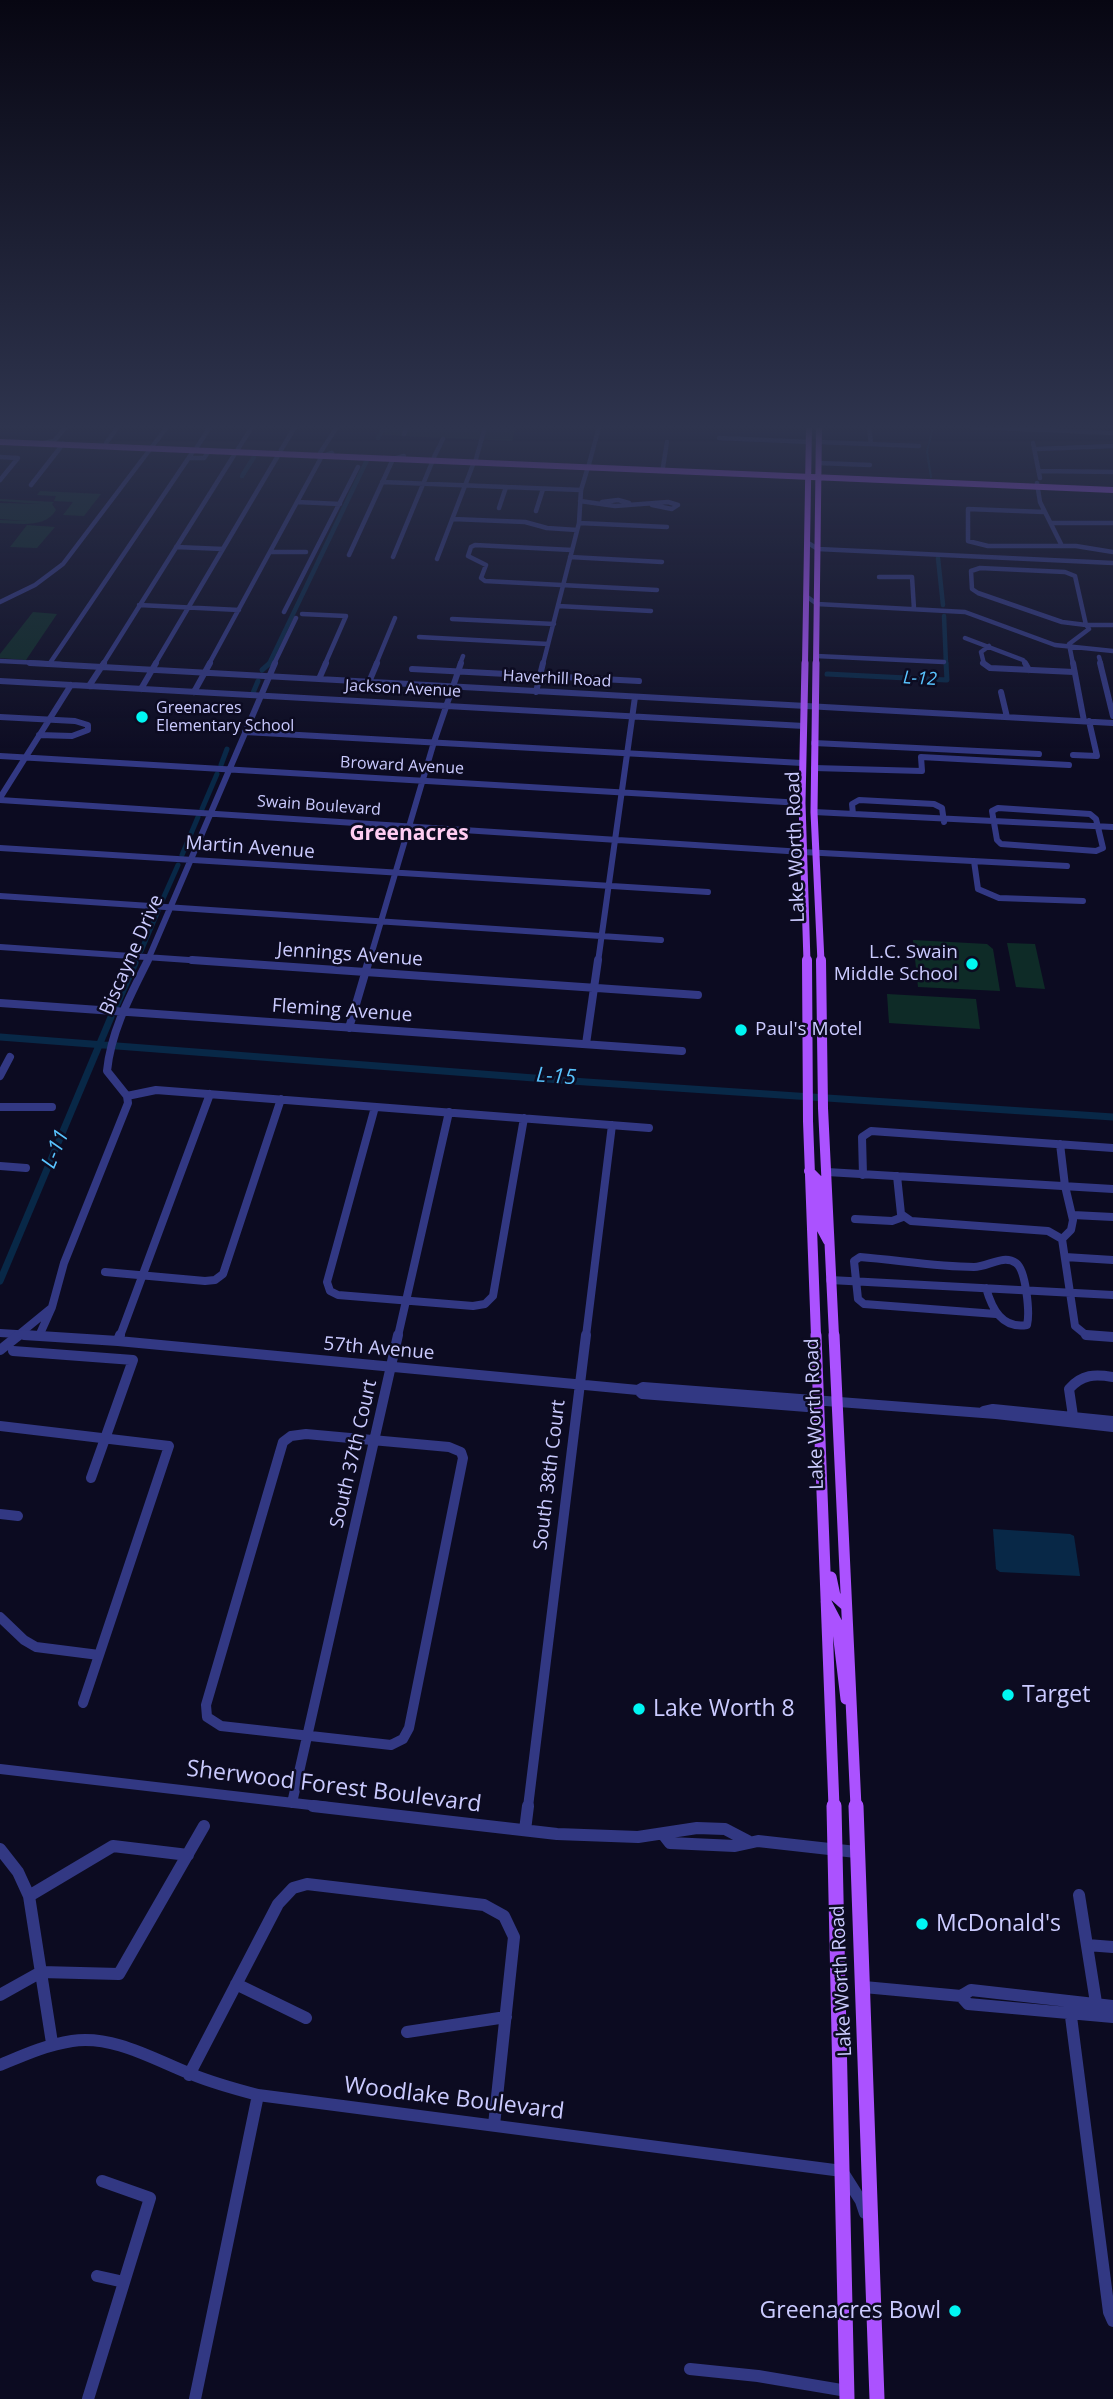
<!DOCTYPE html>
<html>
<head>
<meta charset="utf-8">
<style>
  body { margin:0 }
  canvas { display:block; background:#0c0b21 }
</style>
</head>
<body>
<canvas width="1113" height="2399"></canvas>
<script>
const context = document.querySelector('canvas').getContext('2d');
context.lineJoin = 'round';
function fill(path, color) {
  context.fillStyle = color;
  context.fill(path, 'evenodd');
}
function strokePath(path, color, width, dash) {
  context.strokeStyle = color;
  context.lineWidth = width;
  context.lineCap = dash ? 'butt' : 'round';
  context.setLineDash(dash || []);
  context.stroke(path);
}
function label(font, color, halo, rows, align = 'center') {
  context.font = font + ' "Open Sans",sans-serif';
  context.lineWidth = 5;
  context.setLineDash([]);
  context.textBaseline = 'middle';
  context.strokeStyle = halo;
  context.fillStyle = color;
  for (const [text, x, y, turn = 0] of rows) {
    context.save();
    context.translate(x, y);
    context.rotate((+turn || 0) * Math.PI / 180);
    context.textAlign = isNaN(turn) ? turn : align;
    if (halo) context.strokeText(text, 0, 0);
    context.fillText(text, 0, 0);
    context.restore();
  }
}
const green = new Path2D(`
  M386,427H516L512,441L383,435Z
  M40,491L101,494L84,516L63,515L73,502L54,501L56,496L37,495Z
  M0,499L54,502L52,504L56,510C45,529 19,523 0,523V520L28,521L0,519V503L41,504L0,501Z
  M27,525L55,527L37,548L10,547Z
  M33,612L57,614L26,660L0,658V654Z
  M913,940L987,944L993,949L1000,991L918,987Z
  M1007,943L1035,944L1045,989L1016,987Z
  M887,994L976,999L980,1029L889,1023Z`);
const water = new Path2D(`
  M993,1529L1070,1534L1074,1536L1080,1576L1000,1572L996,1569Z`);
const stream = new Path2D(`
  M931,477L927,452L933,427`);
const canalFar2 = new Path2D(`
  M378,438L384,427
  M242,476L254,457
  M938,558L943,605
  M944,616L946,664
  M269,664L367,460`);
const canalFar1 = new Path2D(`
  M262,670L270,663
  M827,674L947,680L946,663
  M253,693L258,681
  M221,765L227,749
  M202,809L217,774
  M182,855L198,817
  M162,901L178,865
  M141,951L158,911`);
const canal = new Path2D(`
  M116,1006L135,963
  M0,1037L586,1082L1113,1117
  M0,1281L111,1017`);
const minorFar4 = new Path2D(`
  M869,427L871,444
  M973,427L1113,433
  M404,434L407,427
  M719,438L809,442
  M819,442L919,446
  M44,443L54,441L66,427
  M106,443L118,427
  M1033,443L1040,478
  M197,447L210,427
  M238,449L252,427
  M1036,449L1113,446
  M281,450L295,427
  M320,453L337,427
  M0,457L18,458L0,480
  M434,457L443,439
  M189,458H204L209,451
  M476,459L485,427
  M819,463L870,465
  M589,464L599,427
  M663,467L667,442
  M1040,471L1113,472
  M382,482L581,490
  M1037,483L1040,502L1062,546
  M31,485L63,444
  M580,501L615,506L668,502L678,505L672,509L652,505
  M297,502L340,504
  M602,502L618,500L629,503
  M499,508L506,487
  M536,511L543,489
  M1044,512L968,509V541L988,546H1076L1113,552
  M453,519L525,522L547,528L577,530
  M579,523L667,527
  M1051,523H1113
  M808,543L818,549L1113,563
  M176,547L223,549
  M572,550L475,545L471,547L468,556L486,565L481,578L485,581L657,590
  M270,552H306
  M349,555L393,459L404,456
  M393,557L433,460
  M570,557L662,562
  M437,559L474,462
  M980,568L1065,572L1075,576L1086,625L1062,622L978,593L972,589L971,571Z
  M879,577H912L914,609
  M806,596L817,604L965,612L1055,645L1113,651
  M0,602L35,585L63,564L167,427
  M139,605L239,610
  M558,606L651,611
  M284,612L358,467
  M302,614L346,616L325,664
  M452,619L554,624
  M1086,625H1113
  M419,637L548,644
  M965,638L1023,660L1026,664
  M816,656L944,662
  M1099,657L1101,664
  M0,661L61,664
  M50,663L194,450
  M103,664L236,452
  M155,664L279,454
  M209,664L322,456L332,453
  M274,664L296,618
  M376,664L395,618
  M460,664L463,656
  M543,664L579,523L581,490L588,467
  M984,664L981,652L989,646
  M1073,664L1069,644L1089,629L1086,625`);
const minorFar3 = new Path2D(`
  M30,663L1113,723
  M983,663L990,668L1074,672
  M1025,663L1029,670
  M1073,663L1084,721
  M1100,663L1113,716
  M412,669L639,681
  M319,679L326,663
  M0,681L804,726
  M369,682L377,663
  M89,686L104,663
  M141,689L156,663
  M194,692L210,663
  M536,692L543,663
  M1001,692L1007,717
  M0,717L75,721L88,725V730L72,736L39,735
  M245,732L802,763
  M814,743L1039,754
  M1073,755L1097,756L1089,721
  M0,756L802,803
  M814,768L922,771L921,757L1069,765
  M0,798L71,685
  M0,800L803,852L1067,866
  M998,808L1090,814L1096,819L1103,848L1096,851L1001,844L997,840L992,811Z
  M814,812L1113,827
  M853,814L852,804L859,800L934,804L942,808L944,822
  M0,848L708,892
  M974,861L978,889L999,898L1083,901
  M0,896L661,940
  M0,947L218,962
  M147,962L275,663
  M369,962L434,742L461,663
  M598,962L635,697`);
const minorFar2 = new Path2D(`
  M192,960L698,995
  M0,1003L682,1051
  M349,1028L369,960
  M586,1044L598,960
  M0,1076L10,1057
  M127,1096L156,1090L649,1128
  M0,1107H52
  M375,1107L327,1282L330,1291L338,1295L473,1306L485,1304L493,1296L524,1118
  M1060,1144L1065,1186L1073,1220L1071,1230L1062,1239L1075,1326L1086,1335L1104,1336
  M0,1166L26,1168
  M827,1172L1113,1189
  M863,1175L862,1137L871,1131L1113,1148
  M897,1176L901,1214L911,1221L1048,1231L1062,1239
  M1073,1215L1113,1217
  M855,1219L892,1221L903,1217
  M1065,1257L1113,1260
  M105,1272L205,1281L215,1280L223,1274L281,1099
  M830,1280L1113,1295
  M986,1288C992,1309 1002,1329 1027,1325C1030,1313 1026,1270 1016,1263C1003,1254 988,1267 974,1267C936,1267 898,1260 860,1257L854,1261L858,1299L864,1304L996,1314
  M0,1333L49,1336
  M17,1336L50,1309
  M39,1336L52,1307L64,1263L128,1103L127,1096L107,1071C111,1031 130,996 148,960
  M120,1336L210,1094
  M398,1336L449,1112
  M586,1336L612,1125`);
const minorFar1 = new Path2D(`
  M24,1335L118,1341L638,1390L643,1387L996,1414L1113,1427
  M1086,1335L1113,1337
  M118,1341L120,1335
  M0,1350L19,1335
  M13,1351L133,1360L91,1478
  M638,1390L642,1394L807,1407L819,1402
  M984,1411L993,1409L1113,1421
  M1073,1416L1069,1389C1082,1374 1095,1374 1113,1377
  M0,1426L169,1446L83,1703
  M306,1434L449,1447L461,1452L463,1458L409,1728L403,1739L391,1745L221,1726L207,1717L206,1705L283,1442L291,1436Z
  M0,1514L18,1516
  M0,1617L24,1640L36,1647L99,1655
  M0,1769L328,1807
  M292,1803L398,1335
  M528,1807L586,1335`);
const minor = new Path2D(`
  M313,1806L557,1834L638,1837L697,1828L725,1829L748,1841
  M525,1830L528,1806
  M663,1834L670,1843L735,1846L758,1841L856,1852
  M0,1849L18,1872L29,1896L52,2043
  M1079,1895L1097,2009
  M29,1896L113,1846L188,1855
  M1087,1945L1113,1947
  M236,1984L306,2018
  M864,1987L961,1996L971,1990L1113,2006
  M0,1995L41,1972L119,1974L204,1826
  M961,1996L968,2004L1113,2017
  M1069,2001L1109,2312L1113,2321
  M407,2032L506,2017
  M0,2065C24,2055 46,2045 72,2041C114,2035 153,2059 191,2074C213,2083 235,2089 258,2095L842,2171L861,2201L865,2213
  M189,2075L278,1904L293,1888L307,1884L484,1905L504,1916L514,1937L494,2125
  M97,2276L124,2282
  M690,2369L758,2376L847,2391
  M88,2399L150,2198L102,2181
  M195,2399L258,2095`);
const majorFar4 = new Path2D(`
  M0,442L1113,490
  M805,664L809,427
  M816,664L819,427`);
const majorFar3 = new Path2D(`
  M805,663L802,803L807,962
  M816,663L814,812L821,962`);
const majorFar2 = new Path2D(`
  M807,960L808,1121L816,1336
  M821,960L823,1108L834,1336
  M809,1171L819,1181L821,1228L828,1241`);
const majorFar1 = new Path2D(`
  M816,1335L834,1807
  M834,1335L856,1807
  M831,1577L835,1596L845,1605
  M826,1602L837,1623L846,1699`);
const major = new Path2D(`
  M834,1806L847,2399
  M856,1806L877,2399`);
const markers = [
  [142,717,7,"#00f6f3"],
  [972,964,7,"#00f6f3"],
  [741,1030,7,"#00f6f3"],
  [1008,1695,7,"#00f6f3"],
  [639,1709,7,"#00f6f3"],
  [922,1924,7,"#00f6f3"],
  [955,2311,7,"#00f6f3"]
];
const farStreetnames = [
  ["Haverhill Road",557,679,3],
  ["Jackson Avenue",403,689,3],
  ["Broward Avenue",402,766,3],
  ["Swain Boulevard",319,806,4]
];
const farPoinames = [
  ["Greenacres",156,708],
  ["Elementary School",156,726]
];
const farWaternames = [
  ["L-12",920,679,3]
];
const streetNames = [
  ["Lake Worth Road",796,847,-92],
  ["Martin Avenue",250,848,4],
  ["Biscayne Drive",132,955,-66],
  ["Jennings Avenue",350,955,4],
  ["Fleming Avenue",342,1011,4],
  ["57th Avenue",379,1349,5],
  ["Lake Worth Road",815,1414,-92],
  ["South 37th Court",354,1454,-77],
  ["South 38th Court",550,1475,-83],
  ["Lake Worth Road",842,1981,-93]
];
const poiNames = [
  ["L.C. Swain",958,953],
  ["Middle School",958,975],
  ["Paul's Motel",755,1030,"left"]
];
const farDistrictnames = [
  ["Greenacres",409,834]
];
const waterNames = [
  ["L-15",556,1077,4],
  ["L-11",56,1149,-67]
];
const nearPoinames = [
  ["Target",1022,1695],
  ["Lake Worth 8",653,1709],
  ["McDonald's",936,1924],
  ["Greenacres Bowl",941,2311,"right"]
];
const nearStreetnames = [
  ["Sherwood Forest Boulevard",334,1787,7],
  ["Woodlake Boulevard",454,2099,7]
];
fill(green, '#0e2b27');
fill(water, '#082847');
strokePath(stream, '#082847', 2);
strokePath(canalFar2, '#082847', 4.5);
strokePath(canalFar1, '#082847', 5);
strokePath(canal, '#082847', 7);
strokePath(minorFar4, '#323883', 4.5);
strokePath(minorFar3, '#323883', 6);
strokePath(minorFar2, '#323883', 8);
strokePath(minorFar1, '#323883', 10);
strokePath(minor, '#323883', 12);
strokePath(majorFar4, '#ab52ff', 6);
strokePath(majorFar3, '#ab52ff', 7);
strokePath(majorFar2, '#ab52ff', 10);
strokePath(majorFar1, '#ab52ff', 11);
strokePath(major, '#ab52ff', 15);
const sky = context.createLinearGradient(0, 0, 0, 763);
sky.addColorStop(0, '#070612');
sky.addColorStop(0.56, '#2e344e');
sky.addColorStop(1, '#2e344e00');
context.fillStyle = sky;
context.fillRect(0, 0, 1113, 763);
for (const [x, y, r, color] of markers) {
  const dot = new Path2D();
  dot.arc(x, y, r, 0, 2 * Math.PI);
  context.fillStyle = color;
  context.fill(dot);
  strokePath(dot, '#0c0b21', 2.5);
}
label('16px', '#cbcbff', '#0c0b21', farStreetnames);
label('16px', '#cbcbff', '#0c0b21', farPoinames, 'left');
label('italic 18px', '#59c4ff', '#0c0b21', farWaternames);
label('19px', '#cbcbff', '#0c0b21', streetNames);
label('19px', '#cbcbff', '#0c0b21', poiNames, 'right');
label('bold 21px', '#ffcdf2', '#0c0b21', farDistrictnames);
label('italic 21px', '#59c4ff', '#0c0b21', waterNames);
label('23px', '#cbcbff', '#0c0b21', nearPoinames, 'left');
label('23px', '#cbcbff', '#0c0b21', nearStreetnames);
</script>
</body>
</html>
